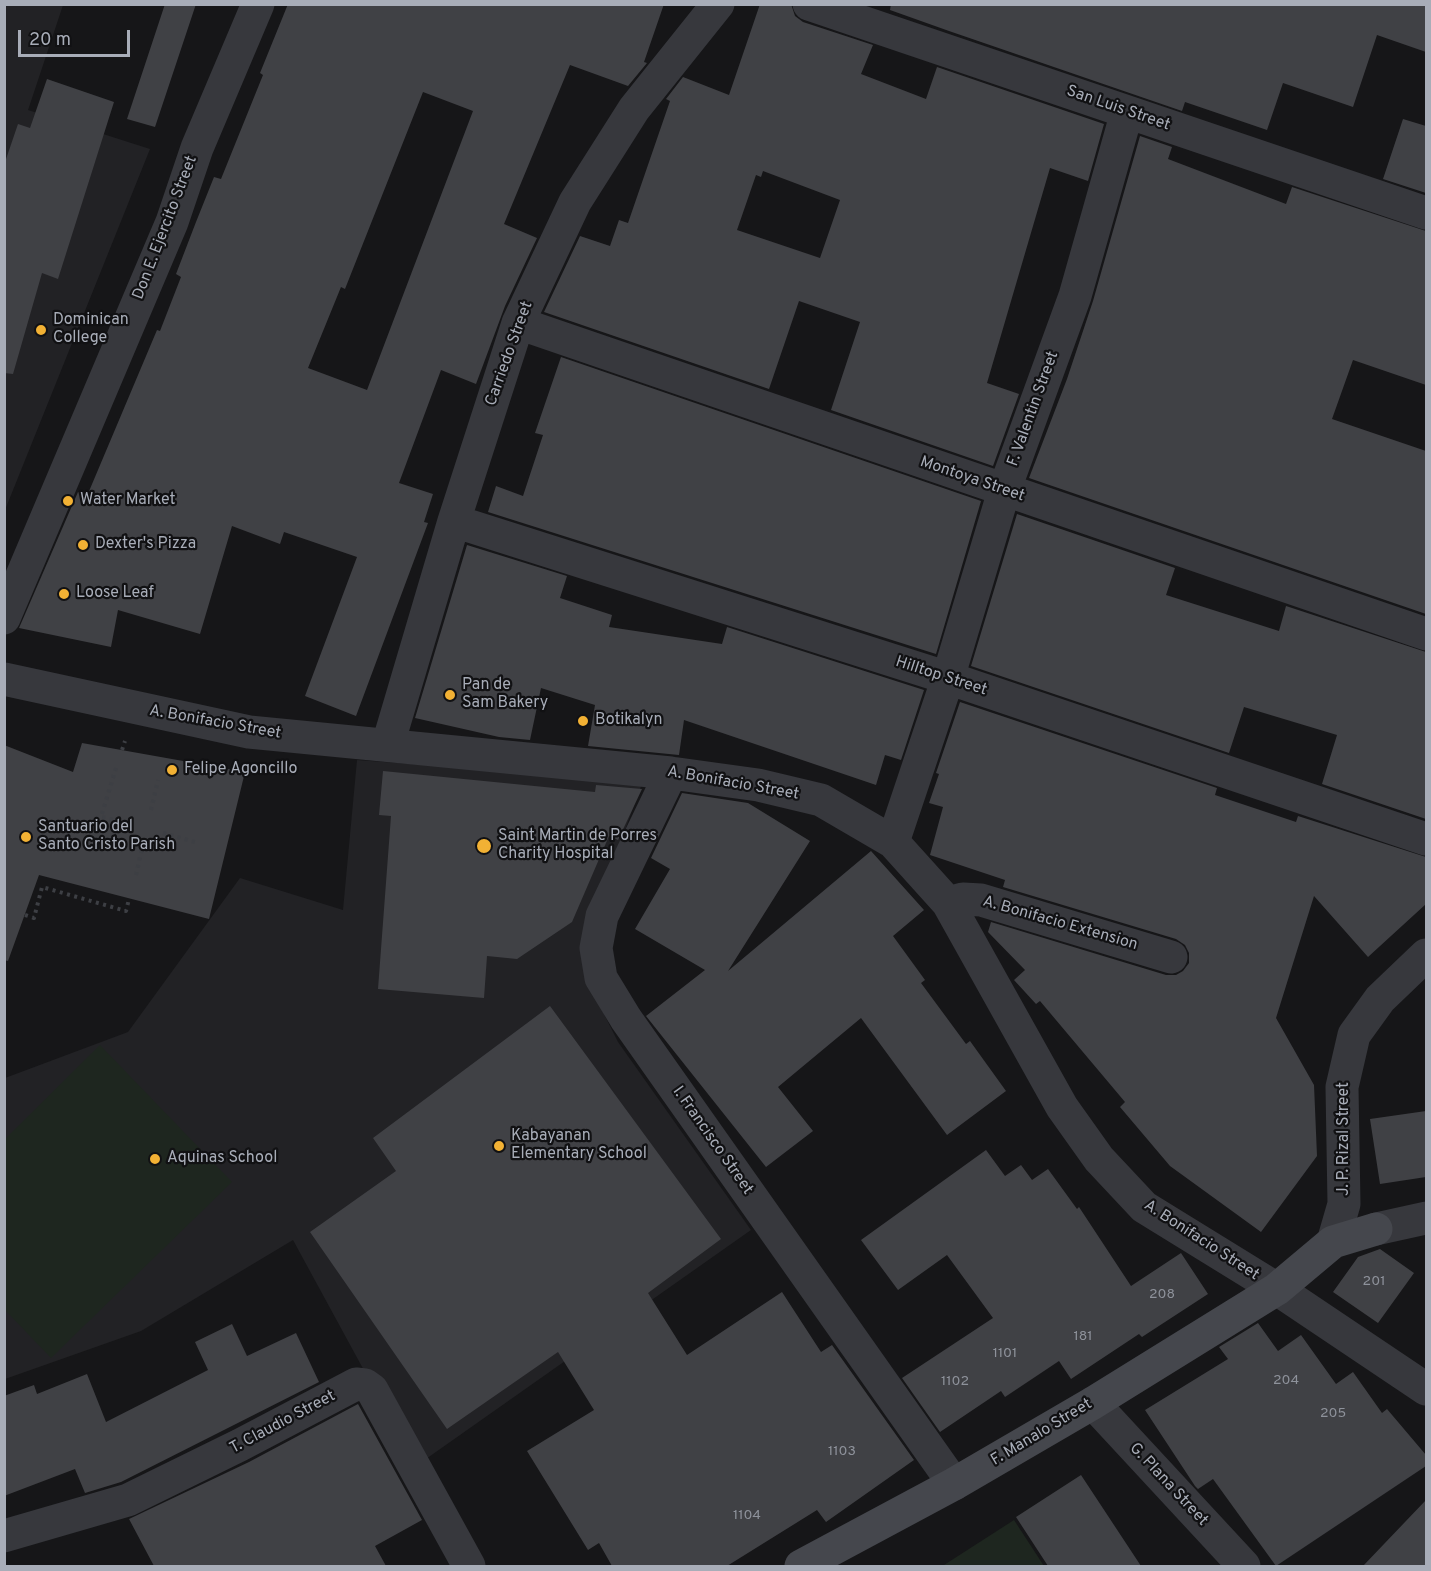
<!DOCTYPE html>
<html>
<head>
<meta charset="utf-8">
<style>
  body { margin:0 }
  #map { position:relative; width:1431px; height:1571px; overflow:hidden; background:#161618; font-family:Overpass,sans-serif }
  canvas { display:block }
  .frame { position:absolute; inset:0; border:6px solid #a8adb8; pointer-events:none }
  .scale { position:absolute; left:18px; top:30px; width:112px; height:27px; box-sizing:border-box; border:3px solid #a8adb8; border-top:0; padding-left:8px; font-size:18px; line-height:21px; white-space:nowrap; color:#a8adb8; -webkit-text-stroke:4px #111113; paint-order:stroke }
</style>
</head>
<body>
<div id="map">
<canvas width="1431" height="1571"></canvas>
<div class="frame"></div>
<div class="scale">20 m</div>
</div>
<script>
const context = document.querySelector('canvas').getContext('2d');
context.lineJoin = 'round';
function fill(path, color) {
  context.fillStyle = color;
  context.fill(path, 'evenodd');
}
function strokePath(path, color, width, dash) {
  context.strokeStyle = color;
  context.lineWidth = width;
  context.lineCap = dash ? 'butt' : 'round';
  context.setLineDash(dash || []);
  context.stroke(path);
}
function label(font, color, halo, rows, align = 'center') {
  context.font = font + ' Overpass,sans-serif';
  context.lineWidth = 4.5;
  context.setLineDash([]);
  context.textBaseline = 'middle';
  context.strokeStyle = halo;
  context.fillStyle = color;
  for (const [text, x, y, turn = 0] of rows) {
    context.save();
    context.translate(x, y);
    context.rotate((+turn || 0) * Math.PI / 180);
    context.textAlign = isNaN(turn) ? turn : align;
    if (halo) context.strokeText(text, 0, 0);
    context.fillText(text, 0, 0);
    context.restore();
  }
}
const built = new Path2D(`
  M5,5H63L28,110L150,149L5,510Z
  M357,760L643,781L590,925L589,984L618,1042L751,1230L416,1466L293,1240L141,1331L5,1379V1078L128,1032L240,878L343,910Z`);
const green = new Path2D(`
  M100,1045L232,1182L51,1358L5,1310V1139Z
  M1014,1520L1044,1566H945L944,1565Z`);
const building = new Path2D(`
  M165,4H196L155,127L127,119Z
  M288,4H664L644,62L647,63L628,86L570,65L504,224L537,238L505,306L476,384L441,370L399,483L433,494L424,522L428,523L356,716L305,696L357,557L284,532L280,544L232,526L200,634L118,610L111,647L19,628L78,492L87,496L157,330L160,331L181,277L176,274L196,222L214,177L221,179L263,75L260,73ZM423,92L473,111L367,390L308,368L341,287L345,289Z
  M760,4H791L795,16L803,22L873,45L861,74L926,99L937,67L1104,124L1088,181L1050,168L987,383L1019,394L993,466L831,410L860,322L799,301L769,389L544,312L580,236L610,246L619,220L628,223L670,101L666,99L683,77L729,95ZM763,171L840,200L820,258L737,230L756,175L761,177Z
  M891,4H1426V52L1377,35L1353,107L1283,83L1267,130L1185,102L1182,111L949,31L890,10Z
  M47,79L114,102L58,279L42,273L13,374L4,373V165L18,124L30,128Z
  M1403,119L1426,126V193L1383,179Z
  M1140,136L1172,147L1168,159L1286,204L1292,187L1426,231V385L1353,360L1332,419L1426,451V614L1029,478L1067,379L1093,301Z
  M561,357L981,501L936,654L488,512L496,486L523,496L543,435L535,433Z
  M1017,514L1175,568L1166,595L1279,631L1286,606L1426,652V819L1322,784L1337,735L1244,707L1229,753L971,666Z
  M467,545L567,576L560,598L612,615L609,627L722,644L727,627L924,690L901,760L885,755L876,785L684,720L679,755L588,746L595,705L541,688L530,740L499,737L415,718Z
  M960,702L1217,788L1215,795L1296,822L1298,816L1426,857V904L1368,957L1314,896L1276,1018L1314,1085L1317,1156L1261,1232L1170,1166L1120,1107L1125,1102L1040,1001L1036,1004L1014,980L1025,970L988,932L991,922L1166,975H1176L1183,971L1189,963V953L1185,945L1176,939L1003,887L1005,880L930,855L943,807L929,803L939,774L936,773Z
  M82,743L245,772L209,919L39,875L8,961L4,960V745L73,772Z
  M383,771L595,792L596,785L642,789L618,840L609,836L572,922L517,959L487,956L484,998L378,989L391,816L379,815Z
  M682,793L748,803L810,841L728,971L871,851L924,910L893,936L925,980L921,983L966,1044L970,1041L1006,1091L947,1135L861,1018L778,1087L813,1131L766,1167L646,1016L705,970L635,929L670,869L651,858Z
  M550,1006L721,1239L648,1293L687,1355L782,1292L821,1352L832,1345L914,1460L826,1522L817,1510L727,1566H612L599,1543L588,1550L527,1451L594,1410L558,1352L447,1429L310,1232L396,1171L373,1138Z
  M1426,1111V1177L1380,1184L1370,1119Z
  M986,1150L1005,1176L1021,1165L1032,1180L1048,1169L1077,1209L1079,1207L1131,1286L1181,1253L1208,1294L1142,1337L1139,1334L1071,1379L1059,1361L1005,1397L1001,1391L940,1432L902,1378L993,1318L947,1255L898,1290L861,1240Z
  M1380,1249L1414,1273L1378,1323L1333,1292L1358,1257Z
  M1258,1323L1278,1351L1301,1335L1336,1384L1353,1372L1382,1413L1387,1409L1426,1455V1466L1276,1566L1213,1479L1198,1489L1195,1486L1145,1410L1228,1359L1219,1347Z
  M232,1324L247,1356L296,1333L319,1382L121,1482L85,1493L75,1469L4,1496V1396L34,1385L37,1394L87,1374L106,1422L208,1370L195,1342Z
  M358,1404L422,1520L375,1546L386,1566H154L129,1519L249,1462Z
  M1081,1475L1141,1566H1048L1016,1517Z
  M1426,1500V1566H1363Z`);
const path = new Path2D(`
  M122,750L125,741
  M116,768L101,817L132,824
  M151,810L158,780
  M163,833L195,842
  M136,875L143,844
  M25,915L34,918L42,887L126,911L129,899`);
const street = new Path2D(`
  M809,4L1426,213
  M518,323L1426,634
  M454,521L948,678L1426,839
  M4,618L172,222L197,148L258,4
  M4,679L249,732L671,773L758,785L821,800L893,842L948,903L1062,1107L1099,1159L1144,1207L1277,1289L1426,1389
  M388,744L454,521L518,323L575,202L634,109L718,4
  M671,773L602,916L596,948L601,978L626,1019L954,1484
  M893,842L948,678L1004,491L1075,296L1127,112
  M948,903L963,899L981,900L1171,957
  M1376,1229L1426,1218
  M1333,1242L1344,1204L1342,1087L1354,1035L1380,999L1426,955
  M1093,1403L1244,1566
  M4,1536L128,1500L240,1445L356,1384L365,1385L372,1390L469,1566`);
const secondary = new Path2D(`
  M801,1566L954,1484L1093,1403L1277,1289L1333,1242L1376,1229`);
const markers = [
  [41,330,6,"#f2b134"],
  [68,501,6,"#f2b134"],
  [83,545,6,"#f2b134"],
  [64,594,6,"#f2b134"],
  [450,695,6,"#f2b134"],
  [583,721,6,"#f2b134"],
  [172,770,6,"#f2b134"],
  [26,837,6,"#f2b134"],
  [484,846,8,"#f2b134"],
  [499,1146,6,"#f2b134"],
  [155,1159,6,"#f2b134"]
];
const numberNames = [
  ["201",1374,1282],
  ["208",1162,1295],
  ["181",1083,1337],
  ["1101",1005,1354],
  ["204",1286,1381],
  ["1102",955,1382],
  ["205",1333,1414],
  ["1103",842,1452],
  ["1104",747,1516]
];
const streetNames = [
  ["San Luis Street",1118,109,19],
  ["Don E. Ejercito Street",166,228,-69],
  ["Carriedo Street",510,354,-70],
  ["F. Valentin Street",1034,409,-70],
  ["Montoya Street",972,480,19],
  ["Hilltop Street",941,677,18],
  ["A. Bonifacio Street",215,723,10],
  ["A. Bonifacio Street",733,784,10],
  ["A. Bonifacio Extension",1060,924,16],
  ["J. P. Rizal Street",1345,1139,-90],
  ["I. Francisco Street",712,1141,55],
  ["A. Bonifacio Street",1201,1241,33],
  ["T. Claudio Street",283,1423,-28],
  ["F. Manalo Street",1042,1433,-31],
  ["G. Plana Street",1168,1485,47]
];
const poiNames = [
  ["Dominican",53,321],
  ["College",53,339],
  ["Water Market",80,501],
  ["Dexter's Pizza",95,545],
  ["Loose Leaf",76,594],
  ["Pan de",462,686],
  ["Sam Bakery",462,704],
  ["Botikalyn",595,721],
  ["Felipe Agoncillo",184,770],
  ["Santuario del",38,828],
  ["Santo Cristo Parish",38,846],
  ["Saint Martin de Porres",498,837],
  ["Charity Hospital",498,855],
  ["Kabayanan",511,1137],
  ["Elementary School",511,1155],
  ["Aquinas School",167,1159]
];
fill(built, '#222225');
fill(green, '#1e261f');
fill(building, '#404145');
strokePath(path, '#3d3f44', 4, [3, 4.5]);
strokePath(street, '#37383d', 33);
strokePath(secondary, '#45474d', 33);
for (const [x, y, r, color] of markers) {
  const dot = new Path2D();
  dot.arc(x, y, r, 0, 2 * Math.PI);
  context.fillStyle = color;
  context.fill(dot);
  strokePath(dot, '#111113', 2);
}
label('14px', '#8e929b', null, numberNames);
label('16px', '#a8adb8', '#111113', streetNames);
label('16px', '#a8adb8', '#111113', poiNames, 'left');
</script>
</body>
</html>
